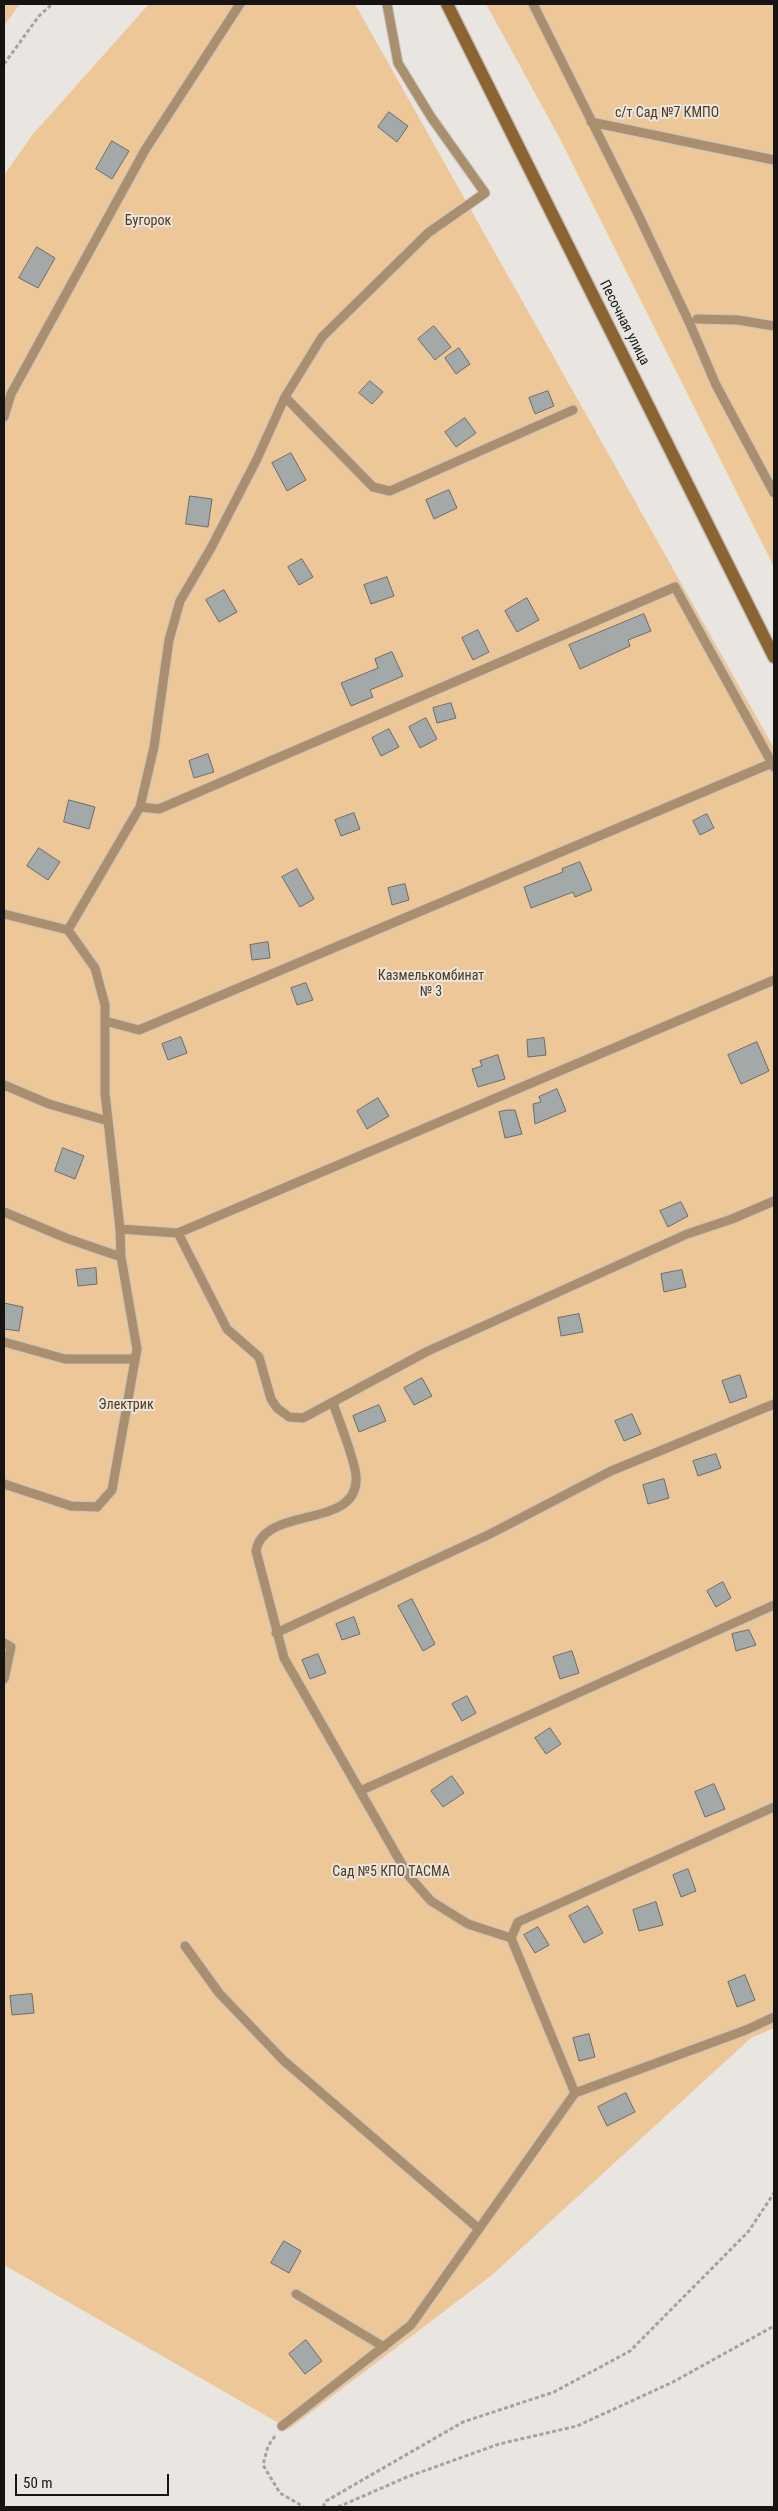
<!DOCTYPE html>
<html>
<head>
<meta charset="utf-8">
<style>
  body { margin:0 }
  #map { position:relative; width:778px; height:2511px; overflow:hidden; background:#e9e6e2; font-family:"Roboto Condensed",sans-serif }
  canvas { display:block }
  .frame { position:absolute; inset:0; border:5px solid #151413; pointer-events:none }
  .scale { position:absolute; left:15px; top:2474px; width:154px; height:22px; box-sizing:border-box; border:2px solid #151413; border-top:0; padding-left:6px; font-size:15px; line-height:18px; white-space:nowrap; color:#151413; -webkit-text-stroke:4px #e9e6e2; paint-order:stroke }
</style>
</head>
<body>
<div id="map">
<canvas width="778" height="2511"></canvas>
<div class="frame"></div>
<div class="scale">50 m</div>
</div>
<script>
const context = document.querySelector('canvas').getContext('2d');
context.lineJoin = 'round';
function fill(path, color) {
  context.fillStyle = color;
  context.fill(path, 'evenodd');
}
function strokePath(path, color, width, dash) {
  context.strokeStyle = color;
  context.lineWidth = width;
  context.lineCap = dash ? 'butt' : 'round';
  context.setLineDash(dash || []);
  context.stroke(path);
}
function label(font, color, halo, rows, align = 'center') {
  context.font = font + ' "Roboto Condensed",sans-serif';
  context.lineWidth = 4;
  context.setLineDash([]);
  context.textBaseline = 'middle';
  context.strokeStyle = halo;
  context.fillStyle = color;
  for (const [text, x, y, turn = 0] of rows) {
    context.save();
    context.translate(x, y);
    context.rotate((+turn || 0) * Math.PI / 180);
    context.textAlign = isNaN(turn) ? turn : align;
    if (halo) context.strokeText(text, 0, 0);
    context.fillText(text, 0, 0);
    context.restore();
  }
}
const green = new Path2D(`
  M4,4H20L4,26Z
  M149,4H355L774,748V2028L751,2038L492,2275L289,2429L4,2265V175L33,134Z
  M486,4H774V567L559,137Z`);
const building = new Path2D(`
  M389,112L408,126L397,142L378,127Z
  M112,141L129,151L112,179L96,169Z
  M37,247L55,258L38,288L19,278Z
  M434,326L451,347L435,360L418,339Z
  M459,348L470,364L456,374L445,358Z
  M370,381L383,392L372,404L359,393Z
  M548,391L554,406L535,414L529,398Z
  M465,418L476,433L456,447L445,432Z
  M291,453L306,480L287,491L272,463Z
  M449,490L457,508L434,519L426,500Z
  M190,496L212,499L208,527L186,524Z
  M302,559L313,577L299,585L288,567Z
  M387,577L394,596L371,604L364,585Z
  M224,590L237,612L219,622L206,600Z
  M527,598L539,620L517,632L505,611Z
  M644,614L651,631L628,640L630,646L580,669L569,645Z
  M478,630L489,652L473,660L462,638Z
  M392,652L403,676L370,690L373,697L351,706L341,683L378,668L375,659Z
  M451,703L456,718L437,723L433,708Z
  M426,718L437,739L420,748L409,727Z
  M389,729L399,747L381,756L372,738Z
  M208,754L214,772L194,778L189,761Z
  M69,800L95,807L89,829L64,822Z
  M354,813L360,829L341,836L335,820Z
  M707,814L714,828L700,835L693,821Z
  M39,848L60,862L48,880L27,866Z
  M580,862L592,890L575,897L573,892L531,908L524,887L563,872L562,869Z
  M297,869L314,899L300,907L282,877Z
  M405,884L409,900L392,905L388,888Z
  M268,942L270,958L252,960L250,945Z
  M306,983L313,1000L297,1005L291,988Z
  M181,1037L187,1053L168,1060L162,1044Z
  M544,1038L546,1055L528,1057L527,1040Z
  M757,1042L769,1071L741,1084L728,1055Z
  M498,1055L505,1079L478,1087L472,1069L482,1066L480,1061Z
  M557,1089L566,1111L535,1124L533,1104L541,1102L539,1097Z
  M378,1098L389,1116L367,1129L357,1111Z
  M508,1110H515L522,1134L505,1138L499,1112Z
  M63,1148L84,1156L75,1179L55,1171Z
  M681,1202L688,1216L668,1227L660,1211Z
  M96,1268L97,1284L78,1286L76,1270Z
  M682,1270L686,1287L664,1292L661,1274Z
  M4,1303L23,1307L19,1331L4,1329Z
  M579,1314L583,1332L561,1336L558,1318Z
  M740,1375L747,1397L730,1403L722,1381Z
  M422,1378L432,1396L414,1405L404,1388Z
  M379,1405L386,1421L359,1432L353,1416Z
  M632,1414L641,1434L624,1441L615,1421Z
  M716,1454L721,1468L698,1476L693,1461Z
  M664,1479L669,1498L648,1504L643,1485Z
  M723,1582L731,1598L716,1607L707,1591Z
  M412,1599L435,1644L423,1651L398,1606Z
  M354,1617L360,1634L342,1640L336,1624Z
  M749,1630L756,1645L736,1651L732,1634Z
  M572,1651L579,1673L560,1679L553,1657Z
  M318,1654L326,1673L310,1679L302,1660Z
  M467,1696L476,1713L462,1721L452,1704Z
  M550,1728L561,1744L546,1754L535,1738Z
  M452,1776L464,1793L443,1807L431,1791Z
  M714,1784L725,1809L705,1817L695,1792Z
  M688,1869L696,1891L681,1897L673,1875Z
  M656,1902L663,1925L639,1931L633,1910Z
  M588,1906L603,1933L584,1943L569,1916Z
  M538,1927L549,1945L535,1953L524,1935Z
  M745,1975L755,2000L737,2007L728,1982Z
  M32,1994L34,2013L12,2015L10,1996Z
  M589,2034L595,2057L579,2061L573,2038Z
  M626,2093L635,2112L607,2126L598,2107Z
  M284,2241L301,2251L289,2273L271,2263Z
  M306,2340L322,2361L305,2374L289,2354Z`);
const path = new Path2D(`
  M4,64L39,16L52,4
  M275,2436L268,2446L263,2465L280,2493L304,2507
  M323,2507L326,2501L463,2422L554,2392L630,2351L748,2232L774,2193
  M338,2507L407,2477L499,2444L577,2426L673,2382L774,2326`);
const service = new Path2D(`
  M533,4L637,212L690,324L716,385L774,493
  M591,122L774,160
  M697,319L738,320L774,326
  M285,397L373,487L390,491L573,410
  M4,417L11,394L145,150L240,4
  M140,807L159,809L675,587L774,767
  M4,914L68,930L95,968L105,1005V1093L120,1229L121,1257L137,1349L112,1490L97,1507L71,1506L4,1484
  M68,930L140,807L154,747L169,640L180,601L211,548L257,459L285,397L322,337L428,233L485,193L431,117L398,63L387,4
  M105,1021L139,1030L772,763
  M4,1085L49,1104L108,1121
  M4,1212L66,1238L121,1257
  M120,1229L178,1233L227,1329L259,1357L271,1399L277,1408L289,1417L303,1418L428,1351L687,1234L732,1219L774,1201
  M178,1233L774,980
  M4,1342L65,1359H135
  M333,1403C339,1421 355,1460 356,1476C360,1531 264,1504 256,1551L284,1658L408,1875L431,1901L468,1924L511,1938L575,2093
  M276,1633L490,1534L611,1471L774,1404
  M4,1643L11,1647L4,1679
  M360,1791L774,1605
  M511,1938L518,1922L774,1807
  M185,1946L219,1993L283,2060L479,2229
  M296,2294L384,2347
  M282,2426L411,2325L575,2093L746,2030L774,2017`);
const secondary = new Path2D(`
  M447,4L774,657`);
const parkNames = [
  ["с/т Сад №7 КМПО",667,113],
  ["Бугорок",148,221],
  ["Казмелькомбинат",431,976],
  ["№ 3",431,992],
  ["Электрик",126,1405],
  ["Сад №5 КПО ТАСМА",391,1872]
];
const streetNames = [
  ["Песочная улица",624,323,63]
];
fill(green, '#eec799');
fill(building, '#a3a9a9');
strokePath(building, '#686d6e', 1);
strokePath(service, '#c7c4c1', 11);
strokePath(secondary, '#c7c4c1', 15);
strokePath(path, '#a5a3a0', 3, [4, 2.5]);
strokePath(service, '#aa8f6f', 9);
strokePath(secondary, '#8b6431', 12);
label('14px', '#523815', '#e9e6e2', parkNames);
label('14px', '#151413', '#e9e6e2', streetNames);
</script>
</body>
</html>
